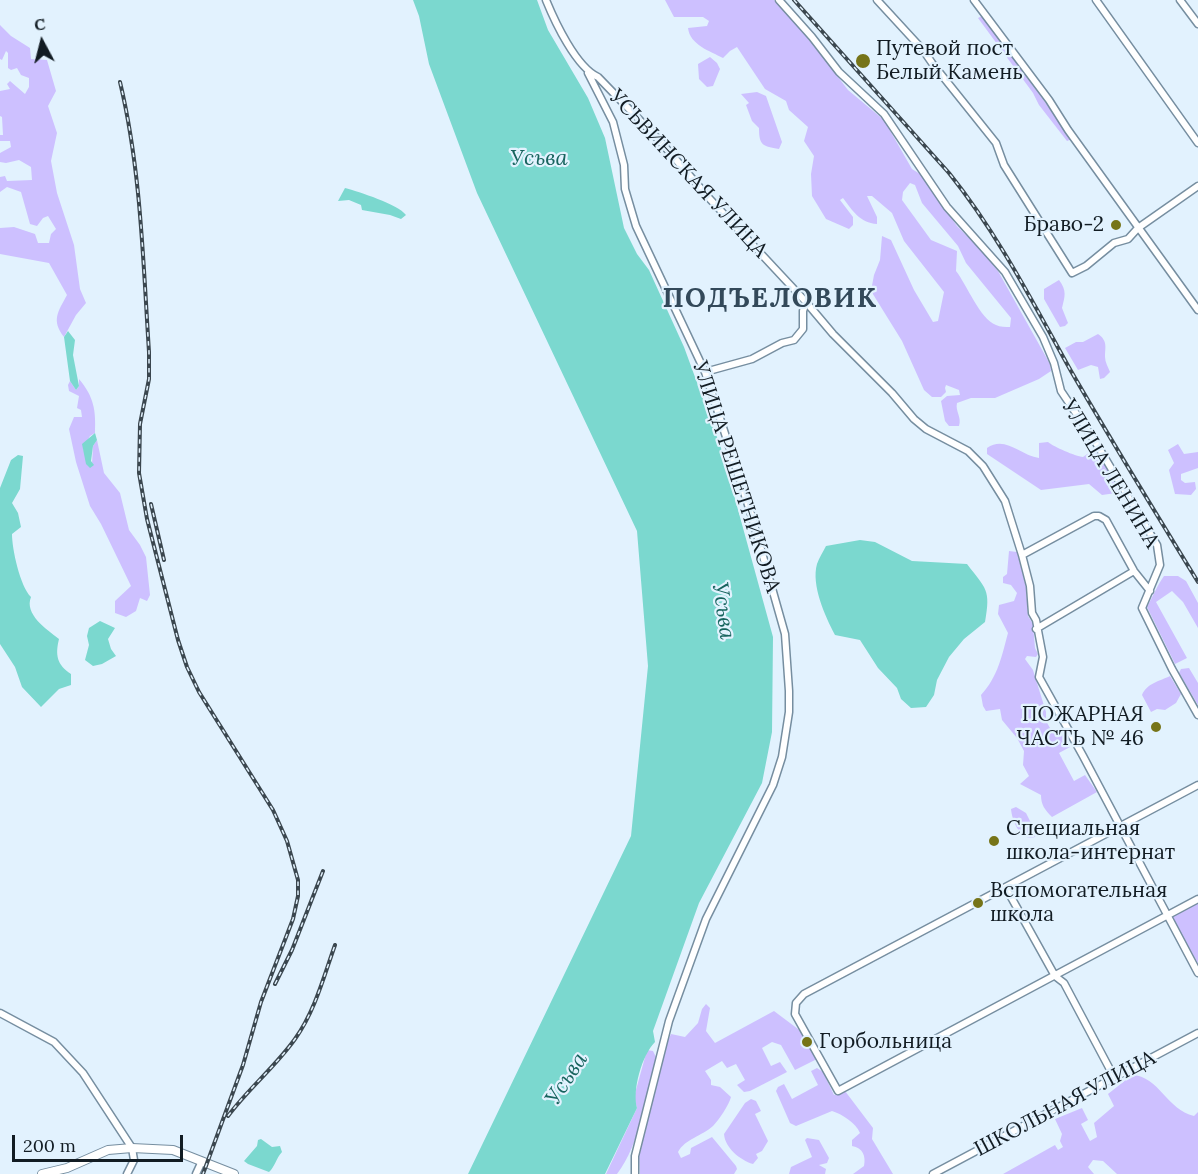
<!DOCTYPE html>
<html>
<head>
<meta charset="utf-8">
<style>
  body { margin:0 }
  #map { position:relative; width:1198px; height:1174px; overflow:hidden; background:#e2f2fe; font-family:Lora,serif }
  canvas { display:block }
  .north { position:absolute; left:12px; top:12px; width:60px; height:60px; -webkit-text-stroke:4px #e2f2fe; paint-order:stroke; rotate:353deg; font-size:16px; font-weight:700; line-height:24px; text-align:center; color:#121c23 }
  .north::after { content:''; display:block; margin:auto; width:21px; height:27px; background:#121c23; clip-path:polygon(50% 0,100% 100%,50% 72%,0 100%) }
  .scale { position:absolute; left:12px; top:1135px; width:171px; height:27px; box-sizing:border-box; border:3px solid #121c23; border-top:0; padding-left:8px; font-size:18px; line-height:21px; white-space:nowrap; color:#121c23; -webkit-text-stroke:4px #e2f2fe; paint-order:stroke }
</style>
</head>
<body>
<div id="map">
<canvas width="1198" height="1174"></canvas>
<div class="north">С</div>
<div class="scale">200 m</div>
</div>
<script>
const context = document.querySelector('canvas').getContext('2d');
context.lineJoin = 'round';
function fill(path, color) {
  context.fillStyle = color;
  context.fill(path, 'evenodd');
}
function strokePath(path, color, width, dash) {
  context.strokeStyle = color;
  context.lineWidth = width;
  context.lineCap = dash ? 'butt' : 'round';
  context.setLineDash(dash || []);
  context.stroke(path);
}
function label(font, color, halo, rows, align = 'center') {
  context.font = font + ' Lora,serif';
  context.lineWidth = 4.5;
  context.setLineDash([]);
  context.textBaseline = 'middle';
  context.strokeStyle = halo;
  context.fillStyle = color;
  for (const [text, x, y, turn = 0] of rows) {
    context.save();
    context.translate(x, y);
    context.rotate((+turn || 0) * Math.PI / 180);
    context.textAlign = isNaN(turn) ? turn : align;
    if (halo) context.strokeText(text, 0, 0);
    context.fillText(text, 0, 0);
    context.restore();
  }
}
const green = new Path2D(`
  M665,0H774L812,43L848,90L884,120L912,169L920,174L957,226L983,252L998,271L1050,364L1051,371L1039,379L995,398H971L957,403C955,411 962,417 959,426H949L945,421L941,401L947,396L960,395L959,390L946,385L945,388L946,392L941,397H932L924,390L902,341L871,291L874,275L880,260L882,236L891,240L914,290L933,322L938,321L944,292L904,241L892,213L872,196H867L877,217V224C860,223 852,210 843,198L840,200L853,217V225L849,229L826,219L812,196L811,174L814,156L804,141L808,127L789,110L786,101L765,89L737,47L730,51L723,58C710,51 690,45 688,28L707,26L709,21L703,17H674ZM910,183L915,185L922,203L958,246L966,263L1011,318L1010,327C1006,327 1000,327 996,325C980,319 967,285 956,271L957,251L931,240L902,200L903,192Z
  M982,16L1072,139L1067,141L1039,105L1033,93L978,18Z
  M0,25L11,36L30,48L31,59L47,60L56,91L48,106L57,133L51,161L57,193L74,245L80,289L86,303L76,315L64,337C51,320 58,312 67,295L49,263L0,254V228L14,227L35,234L38,243H49L51,234L56,229L48,216L43,218L37,226L30,224L21,192L7,187L0,192V177L5,176L7,181L32,180L31,167L19,160L6,163L0,162V153L11,147L10,141H0V135H3L2,117L0,116V91L10,89L7,84L10,81L25,94L29,87V78L21,75L17,68L11,70L8,68V53L6,51L2,60L0,59Z
  M710,57L717,63L720,69L713,86L707,87L699,79L698,64Z
  M757,92L766,96L782,142L779,149C763,146 759,146 759,128L752,121L746,105L749,103L741,94Z
  M1059,280C1067,291 1065,296 1062,308L1068,323L1065,326L1060,327L1044,299V289Z
  M1098,334C1108,341 1105,347 1105,357C1105,362 1108,367 1110,372L1104,378L1100,379L1098,367L1091,365L1078,370L1065,348L1076,342H1083Z
  M79,379C94,397 96,410 95,433L90,436L83,449L92,464L93,446L97,440L104,473L120,493L129,530L140,545L146,557L150,595L147,601L140,598L136,611L126,617L115,613V601L131,586L101,524L90,506L76,462L69,429L74,417H82L81,410L77,408L79,396L69,391L68,385L70,381L76,390L79,386Z
  M1048,442C1054,447 1075,456 1083,457L1093,450L1103,459L1118,487L1116,493L1102,495L1089,484L1041,490L987,454V448C1005,435 1020,455 1039,458V443Z
  M1178,444L1184,454L1198,452V468L1181,474V480L1185,483L1195,482L1196,489L1191,495L1175,494L1169,470L1174,463L1168,450Z
  M1009,551L1017,552L1026,587L1028,616L1033,624L1035,648L1038,654L1036,657L1027,656L1025,659L1033,670L1046,712V721L1050,728L1060,730L1070,747L1059,753L1074,781L1085,775L1097,792L1052,817C1045,810 1041,805 1041,795L1020,784L1029,776L1023,765L1024,751L1017,738L1002,720L1000,709L986,711L983,706L981,695C998,677 1002,655 1008,633L998,614L999,605L1014,601L1017,593L1011,585L1003,583V577L1007,574Z
  M1164,576H1178L1186,581L1198,603V628L1183,602L1172,591L1156,602L1187,658L1175,664L1147,607C1153,596 1157,586 1164,576Z
  M1189,668L1198,683V705L1179,673L1181,669Z
  M1170,676L1181,694L1176,703L1165,710L1157,709L1151,712L1142,695C1147,683 1160,681 1170,676Z
  M1016,807L1026,813L1036,833L1035,837C1021,842 1012,821 1011,809Z
  M1198,903V963L1170,917Z
  M706,1004L710,1008L706,1031L715,1043L774,1011L806,1035L817,1059L795,1070L781,1045L772,1042L762,1048L771,1066L780,1062L787,1072L750,1091L744,1092L737,1085L745,1080L736,1064L727,1068L722,1061L705,1071L711,1080V1085L720,1087L731,1097C729,1105 719,1120 713,1126C702,1136 685,1139 678,1152L681,1158L690,1154L691,1148L712,1137L736,1166L737,1169L734,1174H640L639,1152L666,1045L671,1034L685,1037L698,1023L702,1009Z
  M647,1050L653,1051L656,1057C647,1093 640,1145 617,1174H606L637,1108L634,1097Z
  M817,1068L823,1072L834,1095L845,1091L873,1128L872,1139L893,1174H853L864,1166C866,1156 863,1148 852,1146V1140L860,1133C856,1123 842,1114 832,1111L796,1126L790,1123L776,1091L778,1087L784,1084L792,1099L818,1085L811,1071Z
  M1132,1075C1159,1076 1167,1110 1194,1116L1198,1112V1174H1117L1103,1161L1093,1160L1088,1167L1094,1174H1003L1055,1145L1058,1150L1063,1147L1060,1141L1062,1134L1055,1119L1082,1108L1088,1120L1081,1124L1090,1141L1097,1137L1094,1123L1114,1106L1108,1094Z
  M751,1099L756,1101L761,1111L755,1114L768,1141L762,1151L756,1154L758,1158L753,1164C740,1160 725,1148 724,1134L745,1103Z
  M807,1138L819,1140L829,1158L827,1163L819,1165L826,1169L825,1174H789L791,1167L812,1157L805,1140Z`);
const water = new Path2D(`
  M413,0H537L548,30L588,98L605,138L624,228L637,254L649,270L684,347L721,448L773,637L772,732L762,783L699,903L653,1031L655,1042C642,1055 632,1090 637,1108L605,1174H468L631,836L648,666L637,531L477,193L429,64L419,16Z
  M345,188C359,192 398,204 406,215L401,219L390,215L362,210L361,205L349,200L338,201Z
  M68,331L75,340L73,355L79,386L76,390L70,381L64,337Z
  M95,433L97,440L93,446L91,461L94,465L90,468L86,464L82,444Z
  M18,455L23,456L20,489L12,503L18,513L21,527L12,534C12,549 20,586 31,597C24,614 46,629 59,639C55,655 57,665 71,674V685L59,689L41,707L22,687L15,667L0,644V488L11,460Z
  M860,540L875,542L912,561L967,564C986,589 991,589 985,622L964,639L949,657L937,680L934,695L926,707L911,708L901,699L897,688L878,668L860,640L835,635C825,616 811,585 817,564C819,558 823,552 826,546Z
  M100,621L115,628L108,639L111,649L116,656L102,664L93,666L85,660L89,645L87,636L89,628Z
  M261,1139L272,1147L280,1146L282,1152C276,1158 275,1167 269,1172L248,1164L244,1161L257,1146L258,1140Z`);
const minor = new Path2D(`
  M546,0C555,22 576,67 598,77L659,140L708,197L806,302L833,334L892,393L914,419L926,429L968,451L983,466L1005,501L1022,555L1030,586L1032,613L1036,620L1043,657L1039,677L1083,756L1198,973
  M779,0L812,37L839,72L884,114L947,207L1005,272L1043,337L1054,363L1061,391L1096,443L1157,545L1160,565L1142,608L1172,669L1198,715
  M877,0L923,50L932,63L996,143L1004,165L1072,273L1086,266L1114,243L1128,239L1138,228L1198,186
  M974,0L1049,100L1068,130L1198,310
  M1096,0L1198,143
  M1180,0L1198,24
  M588,73L613,122L624,165L625,189L636,226L705,372L751,514L785,634L789,691V712L782,757L773,785L706,919L669,1021L635,1156V1174
  M705,372L752,359L782,343L794,340L803,329V311L806,302
  M1022,555L1094,516H1099L1106,520L1134,571L1150,591
  M1036,629L1134,571
  M1198,785L804,994L796,1003L795,1014L838,1091L1198,899
  M1006,888L1055,976L1064,983L1114,1077
  M0,1013L54,1042L83,1073L132,1148L134,1160L127,1174
  M196,1174L202,1161
  M933,1174L1198,1033`);
const major = new Path2D(`
  M42,1174L67,1168L108,1150L132,1148L173,1150L234,1174`);
const rail = new Path2D(`
  M794,0L949,173C998,234 1033,303 1071,371C1112,442 1155,512 1198,582
  M120,82C141,170 143,261 149,352V379L140,424L139,473L147,519L178,640L187,667L199,692L273,810L287,841L298,880V896L293,919L261,1002L243,1065L203,1174
  M151,504L164,560
  M275,984L292,950L323,871
  M228,1116C248,1089 275,1067 295,1039C315,1011 324,976 335,945`);
const markers = [
  [863,61,8,"#767418"],
  [1116,225,6,"#767418"],
  [1156,727,6,"#767418"],
  [994,841,6,"#767418"],
  [978,903,6,"#767418"],
  [807,1042,6,"#767418"]
];
const poiNames = [
  ["Путевой пост",876,49],
  ["Белый Камень",876,73],
  ["Браво-2",1104,225,"right"],
  ["ПОЖАРНАЯ",1144,715,"right"],
  ["ЧАСТЬ № 46",1144,739,"right"],
  ["Специальная",1006,829],
  ["школа-интернат",1006,853],
  ["Вспомогательная",990,891],
  ["школа",990,915],
  ["Горбольница",819,1042]
];
const streetNames = [
  ["УСЬВИНСКАЯ УЛИЦА",688,174,47],
  ["УЛИЦА ЛЕНИНА",1110,474,59],
  ["УЛИЦА РЕШЕТНИКОВА",736,477,72],
  ["ШКОЛЬНАЯ УЛИЦА",1065,1104,-28]
];
const waterNames = [
  ["Усьва",539,159],
  ["Усьва",723,611,82],
  ["Усьва",567,1079,-57]
];
const districtNames = [
  ["ПОДЪЕЛОВИК",770,299]
];
fill(green, '#cdc0ff');
fill(water, '#7bd8cf');
strokePath(minor, '#768ea0', 9);
strokePath(major, '#768ea0', 10);
strokePath(minor, '#fff', 6);
strokePath(major, '#fff', 8);
strokePath(rail, '#3b474f', 4);
strokePath(rail, '#e2f2fe', 1.5, [4.5]);
for (const [x, y, r, color] of markers) {
  const dot = new Path2D();
  dot.arc(x, y, r, 0, 2 * Math.PI);
  context.fillStyle = color;
  context.fill(dot);
  strokePath(dot, '#e2f2fe', 2);
}
label('21px', '#121c23', '#e2f2fe', poiNames, 'left');
label('21px', '#121c23', '#e2f2fe', streetNames);
label('italic 22px', '#17645e', '#e2f2fe', waterNames);
context.letterSpacing = '1.5px';
label('bold 27px', '#33495a', '#e2f2fe', districtNames);
context.letterSpacing = '0px';
</script>
</body>
</html>
